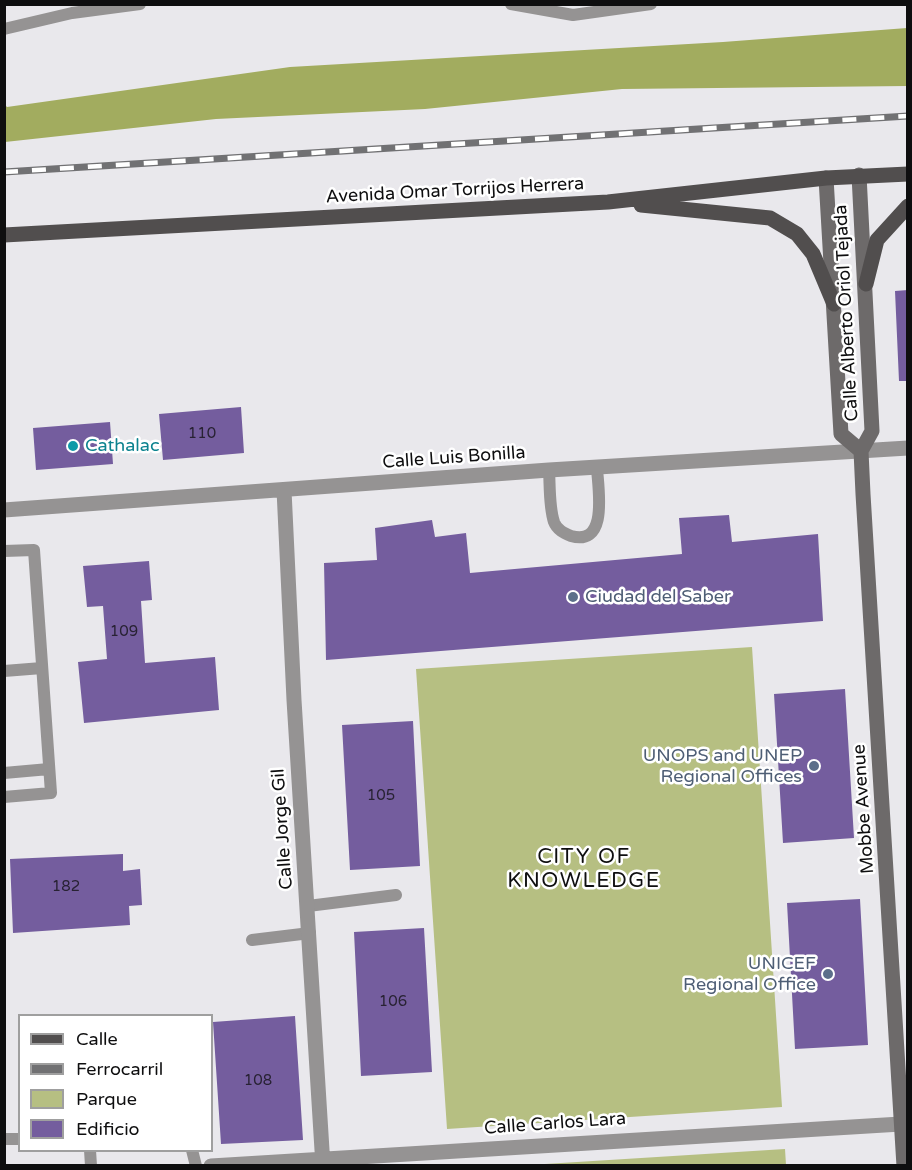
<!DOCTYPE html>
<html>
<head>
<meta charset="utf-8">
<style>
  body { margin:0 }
  #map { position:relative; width:912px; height:1170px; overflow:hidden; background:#e9e8ec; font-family:"Varela Round",sans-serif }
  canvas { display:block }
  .frame { position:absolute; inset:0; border:6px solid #0e0e0f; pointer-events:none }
  .legend { position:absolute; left:18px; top:1014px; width:195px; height:138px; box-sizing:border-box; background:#fff; border:2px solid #9f9f9f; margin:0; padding:8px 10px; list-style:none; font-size:18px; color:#0e0e0f }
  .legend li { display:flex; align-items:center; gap:12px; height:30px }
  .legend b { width:30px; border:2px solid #9f9f9f }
</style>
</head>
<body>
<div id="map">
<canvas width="912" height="1170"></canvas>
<div class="frame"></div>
<ul class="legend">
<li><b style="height:8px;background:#514e4e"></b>Calle</li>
<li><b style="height:8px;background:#717173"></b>Ferrocarril</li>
<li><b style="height:16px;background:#b6bf82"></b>Parque</li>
<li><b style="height:16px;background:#745d9e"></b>Edificio</li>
</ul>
</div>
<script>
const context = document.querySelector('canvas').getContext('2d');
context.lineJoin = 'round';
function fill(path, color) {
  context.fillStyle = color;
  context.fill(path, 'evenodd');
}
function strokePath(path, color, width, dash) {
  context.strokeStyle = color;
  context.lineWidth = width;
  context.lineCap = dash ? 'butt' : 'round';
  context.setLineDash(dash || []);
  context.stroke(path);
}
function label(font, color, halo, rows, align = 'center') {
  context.font = font + ' "Varela Round",sans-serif';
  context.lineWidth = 5;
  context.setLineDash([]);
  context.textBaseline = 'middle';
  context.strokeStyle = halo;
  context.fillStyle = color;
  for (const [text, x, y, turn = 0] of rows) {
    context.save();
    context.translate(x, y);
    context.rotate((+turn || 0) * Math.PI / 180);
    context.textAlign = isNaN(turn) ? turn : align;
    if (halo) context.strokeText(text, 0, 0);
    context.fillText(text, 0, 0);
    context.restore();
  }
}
const green = new Path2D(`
  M752,647L782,1107L447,1129L416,669Z
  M785,1149L786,1165H529Z`);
const forest = new Path2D(`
  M907,28V86L622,89L425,109L216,119L5,142V105L7,107L290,67L723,42Z`);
const building = new Path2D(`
  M908,290V381H899L895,291Z
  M241,407L244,453L163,460L159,414Z
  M110,422L113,464L36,470L33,428Z
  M729,515L732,542L818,534L823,621L326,660L324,563L377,560L375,528L432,520L435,537L466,533L470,573L682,554L679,518Z
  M149,561L152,600L141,601L145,663L215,657L219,710L84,723L78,662L107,659L103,606L87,607L83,566Z
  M845,689L854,838L783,843L774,694Z
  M413,721L420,866L350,870L342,725Z
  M123,854V871L140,869L142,905L129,906L130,925L13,933L10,859Z
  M860,899L868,1045L795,1049L787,903Z
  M424,928L432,1072L361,1076L354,932Z
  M295,1016L303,1140L221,1144L213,1022Z`);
const lane = new Path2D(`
  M511,4L573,15L651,4
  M4,29L72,13L140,4
  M549,470C550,486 549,507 554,522C557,530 564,533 571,536C609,547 598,488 597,468
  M4,551L34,550L51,793L4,797
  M4,671L42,668
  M4,773L49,769
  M308,906L396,895
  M252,940L310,933
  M4,1139H20
  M90,1150L91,1166
  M192,1150L196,1166`);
const street = new Path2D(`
  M284,490L294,700L323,1166
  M4,510L549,470L908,448
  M211,1166L901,1124`);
const secondary = new Path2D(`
  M859,175L872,431L861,451L863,494L904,1166
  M826,178L841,434L861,451`);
const primary = new Path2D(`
  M641,205L770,218L797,234L813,254L834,304
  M4,235L608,202L826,178L908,174
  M866,284L877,240L908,206`);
const rail = new Path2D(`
  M4,172L908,116`);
const markers = [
  [73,446,6,"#0f9aa8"],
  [573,597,6,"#5c6f8a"],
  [814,766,6,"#5c6f8a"],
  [828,974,6,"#5c6f8a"]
];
const numberNames = [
  ["110",202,434],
  ["109",124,632],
  ["105",381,796],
  ["182",66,887],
  ["106",393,1002],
  ["108",258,1081]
];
const streetNames = [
  ["Avenida Omar Torrijos Herrera",455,191,-3],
  ["Calle Alberto Oriol Tejada",847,313,-93],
  ["Calle Luis Bonilla",454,458,-4],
  ["Mobbe Avenue",864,809,-94],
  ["Calle Jorge Gil",283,829,-94],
  ["Calle Carlos Lara",555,1124,-4]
];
const cultureNames = [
  ["Cathalac",85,446]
];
const serviceNames = [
  ["Ciudad del Saber",585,597,"left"],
  ["UNOPS and UNEP",802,756],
  ["Regional Offices",802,777],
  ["UNICEF",816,964],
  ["Regional Office",816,985]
];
const quarterNames = [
  ["CITY OF",584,857],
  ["KNOWLEDGE",584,881]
];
fill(green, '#b6bf82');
fill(forest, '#a2ac5f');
fill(building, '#745d9e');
strokePath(lane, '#959393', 12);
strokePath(street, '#959393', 15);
strokePath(secondary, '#6d6a6a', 15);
strokePath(primary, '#514e4e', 15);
strokePath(rail, '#717173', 7);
strokePath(rail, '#fff', 4.5, [14]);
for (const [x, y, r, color] of markers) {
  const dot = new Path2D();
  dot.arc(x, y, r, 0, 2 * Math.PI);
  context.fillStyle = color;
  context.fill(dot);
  strokePath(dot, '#fff', 2);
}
label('15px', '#282233', null, numberNames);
label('18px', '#0e0e0f', '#fff', streetNames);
label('18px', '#0d838f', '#fff', cultureNames, 'left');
label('18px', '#4e5e75', '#fff', serviceNames, 'right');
context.letterSpacing = '1.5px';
label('21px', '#0e0e0f', '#fff', quarterNames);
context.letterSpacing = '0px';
</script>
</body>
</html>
